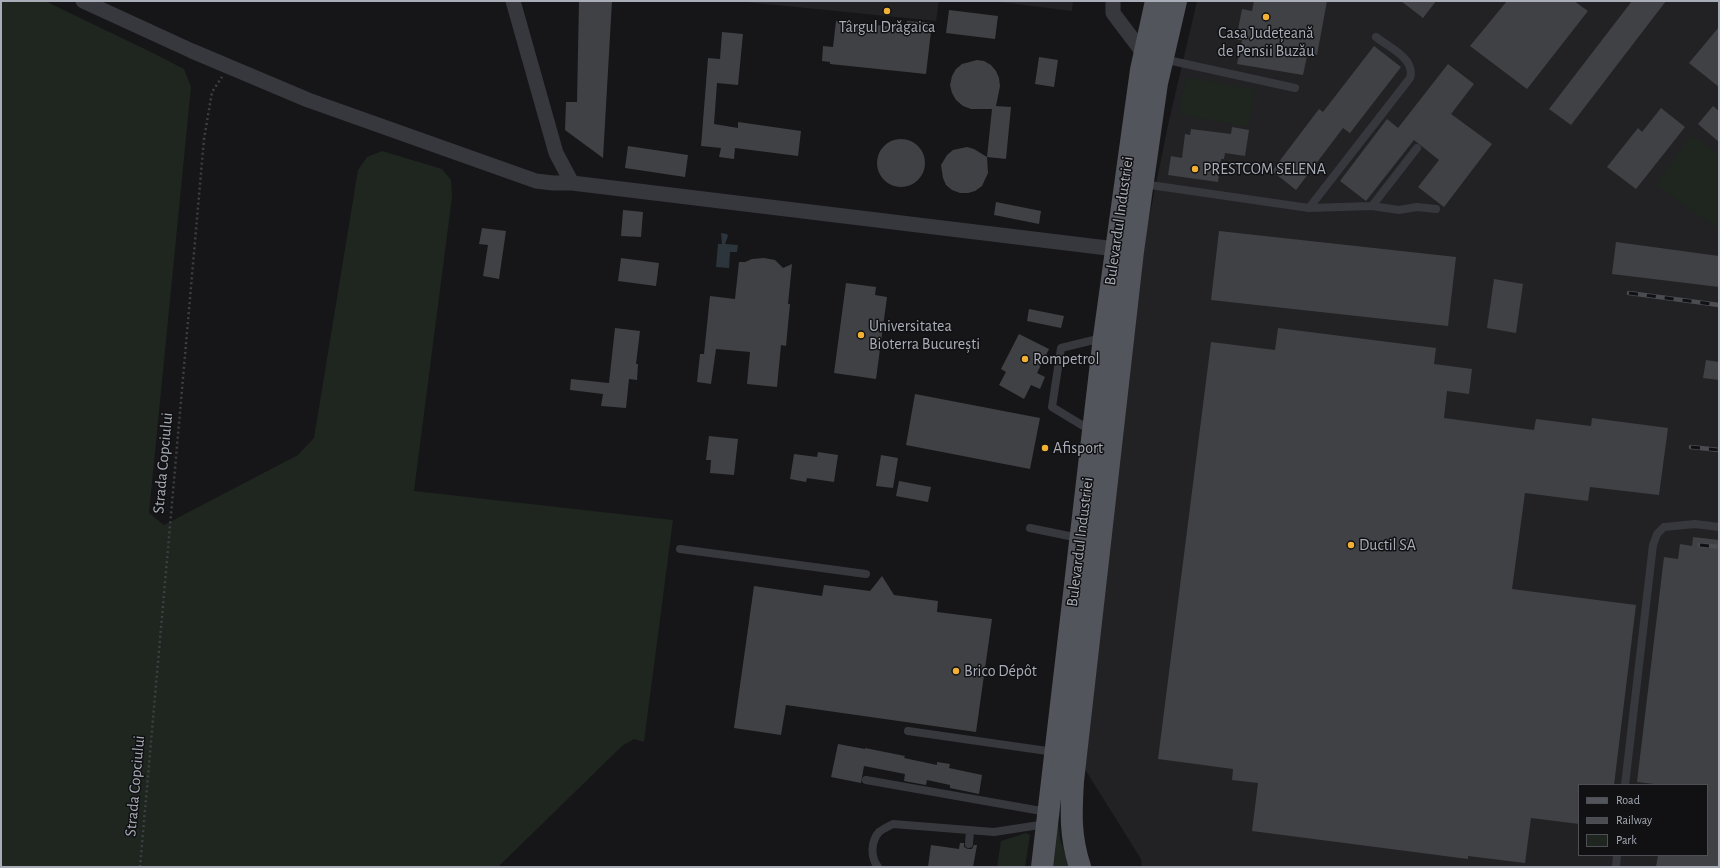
<!DOCTYPE html>
<html>
<head>
<meta charset="utf-8">
<style>
  body { margin:0 }
  #map { position:relative; width:1720px; height:868px; overflow:hidden; background:#161618; font-family:"Alegreya Sans",sans-serif }
  canvas { display:block }
  .frame { position:absolute; inset:0; border:2px solid #a8adb8; pointer-events:none }
  .legend { position:absolute; left:1578px; top:784px; width:130px; height:72px; box-sizing:border-box; background:#111113; border:1px solid #4d4f55; margin:0; padding:5px 7px; list-style:none; font-size:12px; color:#a8adb8 }
  .legend li { display:flex; align-items:center; gap:8px; height:20px }
  .legend b { width:20px; border:1px solid #4d4f55 }
</style>
</head>
<body>
<div id="map">
<canvas width="1720" height="868"></canvas>
<div class="frame"></div>
<ul class="legend">
<li><b style="height:5px;background:#53555c"></b>Road</li>
<li><b style="height:5px;background:#4a4c52"></b>Railway</li>
<li><b style="height:11px;background:#1e261f"></b>Park</li>
</ul>
</div>
<script>
const context = document.querySelector('canvas').getContext('2d');
context.lineJoin = 'round';
function fill(path, color) {
  context.fillStyle = color;
  context.fill(path, 'evenodd');
}
function strokePath(path, color, width, dash) {
  context.strokeStyle = color;
  context.lineWidth = width;
  context.lineCap = dash ? 'butt' : 'round';
  context.setLineDash(dash || []);
  context.stroke(path);
}
function label(font, color, halo, rows, align = 'center') {
  context.font = font + ' "Alegreya Sans",sans-serif';
  context.lineWidth = 3;
  context.setLineDash([]);
  context.textBaseline = 'middle';
  context.strokeStyle = halo;
  context.fillStyle = color;
  for (const [text, x, y, turn = 0] of rows) {
    context.save();
    context.translate(x, y);
    context.rotate((+turn || 0) * Math.PI / 180);
    context.textAlign = isNaN(turn) ? turn : align;
    if (halo) context.strokeText(text, 0, 0);
    context.fillText(text, 0, 0);
    context.restore();
  }
}
const built = new Path2D(`
  M736,1H939L936,21Z
  M992,1H1073L1072,11Z
  M1197,1H1719V867H1142L1141,859L1081,763L1135,287L1168,125ZM1579,785H1707V855H1579Z`);
const green = new Path2D(`
  M1,1H45L155,54L184,69L191,87L149,513L164,525L298,455L314,438L358,170L367,157L382,151L442,169L451,180L452,197L414,491L673,520L644,742L634,739L622,746L498,867H1Z
  M1186,77L1255,90L1248,127L1179,114Z
  M1691,135L1719,154V229L1656,185Z
  M1058,820L1060,839L1070,867H1047Z
  M1026,833L1030,835L1025,867H997L1001,841Z`);
const water = new Path2D(`
  M721,233L727,234L728,236L725,244L738,245L737,252H730L729,268L716,267L718,244H722Z`);
const building = new Path2D(`
  M579,1H612L603,158L565,130L566,102H577Z
  M1254,1H1327L1317,55L1307,56L1303,75L1237,64L1242,40H1236L1242,9L1252,11Z
  M1401,1H1436L1423,18Z
  M1507,1H1574L1588,11L1527,89L1470,46Z
  M1632,1H1666L1571,125L1549,109Z
  M949,10L998,16L995,39L946,33Z
  M836,21L906,28L907,21L932,23L926,74L830,64V62L822,61L823,46L833,47Z
  M1719,27V87L1689,63Z
  M722,32L743,34L738,85L717,83L714,124L738,128V122L801,131L798,156L735,148L734,159L719,157L721,148L701,146L708,58L720,59Z
  M1374,46L1401,67L1350,133L1343,128L1296,190L1272,171L1319,109L1323,112Z
  M1039,57L1058,60L1054,87L1035,84Z
  M977,60L984,61L991,65L996,71L999,78L1000,86L996,106L1011,107L1006,159L987,157L992,109H971L963,106L956,100L952,93L950,85L952,76L956,69L962,64Z
  M1448,64L1474,84L1451,114L1492,144L1444,207L1418,187L1439,160L1414,140L1366,201L1340,181L1387,119L1398,128Z
  M1713,106L1719,111V142L1698,124Z
  M1661,108L1685,127L1636,189L1607,167L1638,128L1642,132Z
  M1232,127L1249,130L1245,156L1225,153L1224,159H1221L1218,182L1168,175L1171,156L1182,158L1185,134L1190,135L1191,129L1231,134Z
  M877 163a24 24 0 1 1 48 0a24 24 0 1 1-48 0Z
  M628,146L688,155L685,177L625,168Z
  M967,147L974,149L987,157L988,173L982,186L975,191L968,193H960L952,190L946,185L943,178L941,165L947,155L953,150Z
  M996,202L1041,211L1039,224L994,215Z
  M623,210L643,212L641,237L621,236Z
  M482,228L506,231L499,279L483,276L488,245L479,244Z
  M1219,231L1456,257L1448,326L1211,300Z
  M1616,242L1719,256V287L1612,274Z
  M621,258L659,263L656,286L618,281Z
  M764,258L775,260L783,268L792,264L788,304H790L786,346L781,345L777,387L747,384L750,352L716,349L711,384L697,382L700,354H704L710,296L735,299L739,262H745L752,259Z
  M1494,279L1523,284L1516,333L1487,328Z
  M846,283L876,287L875,295L887,297L876,379L834,373Z
  M1029,309L1064,316L1061,328L1027,321Z
  M615,328L640,331L636,364H638L637,380L629,379L626,408L601,406L603,394L570,390L571,379L609,383Z
  M1278,328L1436,348L1434,364L1472,369L1469,394L1447,391L1444,418L1534,430L1536,419L1591,426L1592,418L1668,428L1659,495L1590,487L1588,501L1525,493L1512,589L1636,605L1614,785H1579V824L1531,818L1525,863L1468,856V859L1252,831L1258,783L1232,780L1233,769L1158,759L1211,342L1275,350Z
  M1019,334L1049,349L1037,373L1045,377L1040,389L1031,385L1024,399L999,385L1006,372L1001,369Z
  M1706,360L1719,362V380L1703,378Z
  M915,394L1040,418L1030,469L906,445Z
  M709,436L738,439L734,475L710,473L711,460H706Z
  M818,452L838,455L834,482L807,478L806,482L790,479L794,454L817,457Z
  M881,455L898,458L893,488L876,486Z
  M899,481L931,487L928,502L896,496Z
  M1693,537L1719,540V867H1656L1658,855H1707V785H1654V784L1637,782L1664,557L1678,559L1680,544L1692,546Z
  M882,576L894,595L938,601L937,612L992,619L976,732L786,705L781,735L734,728L754,586L822,596L824,585L870,591Z
  M838,744L865,749V748L905,756L904,758L937,765V762L950,764L949,768L982,775L979,794L950,788V785L927,780L926,785L904,781L905,774L864,766L861,783L831,777Z
  M960,843H964V847L968,849H972L974,845H977L973,867H928L931,845L959,849Z`);
const path = new Path2D(`
  M140,867L204,139L212,92L222,77`);
const service = new Path2D(`
  M1163,59L1295,88
  M1143,184L1309,208L1372,206L1399,210L1417,207L1436,209
  M1372,206L1417,148
  M1309,208L1410,78C1416,59 1389,47 1376,37
  M1090,430L1052,407L1061,348L1102,338
  M1030,528L1079,538
  M680,549L866,574
  M908,731L1054,752
  M866,780L1047,812
  M1625,785L1653,545L1657,534L1664,527L1695,524L1719,527
  M969,844L970,830
  M878,867C870,857 871,841 879,832C883,829 889,826 893,824L994,832L1046,824
  M1616,867L1617,855`);
const minor = new Path2D(`
  M83,1L192,51L308,100L536,181L553,183H572L1124,250
  M513,1L556,153L572,183
  M1113,1V13L1144,54`);
const primary = new Path2D(`
  M1042,867L1104,337L1141,70L1156,1
  M1080,867C1070,836 1071,814 1073,781L1133,251L1157,83L1176,1`);
const rail = new Path2D(`
  M1629,293L1719,305
  M1691,447L1719,450
  M1700,545L1719,547`);
const markers = [
  [887,11,4,"#f2b134"],
  [1266,17,4,"#f2b134"],
  [1195,169,4,"#f2b134"],
  [861,335,4,"#f2b134"],
  [1025,359,4,"#f2b134"],
  [1045,448,4,"#f2b134"],
  [1351,545,4,"#f2b134"],
  [956,671,4,"#f2b134"]
];
const poiNames = [
  ["Târgul Drăgaica",887,27,"center"],
  ["Casa Județeană",1266,33,"center"],
  ["de Pensii Buzău",1266,51,"center"],
  ["PRESTCOM SELENA",1203,169],
  ["Universitatea",869,326],
  ["Bioterra București",869,344],
  ["Rompetrol",1033,359],
  ["Afisport",1053,448],
  ["Ductil SA",1359,545],
  ["Brico Dépôt",964,671]
];
const streetNames = [
  ["Bulevardul Industriei",1119,221,-82],
  ["Strada Copciului",163,463,-85],
  ["Bulevardul Industriei",1080,542,-83],
  ["Strada Copciului",135,786,-85]
];
fill(built, '#222225');
fill(green, '#1e261f');
fill(water, '#2c353c');
fill(building, '#404145');
strokePath(path, '#3d3f44', 2.5, [2, 3]);
strokePath(service, '#37383d', 8);
strokePath(minor, '#37383d', 15);
strokePath(primary, '#53555c', 22);
strokePath(rail, '#4a4c52', 4.5);
strokePath(rail, '#111113', 3, [9]);
for (const [x, y, r, color] of markers) {
  const dot = new Path2D();
  dot.arc(x, y, r, 0, 2 * Math.PI);
  context.fillStyle = color;
  context.fill(dot);
  strokePath(dot, '#111113', 1.5);
}
label('16px', '#a8adb8', '#111113', poiNames, 'left');
label('16px', '#a8adb8', '#111113', streetNames);
</script>
</body>
</html>
